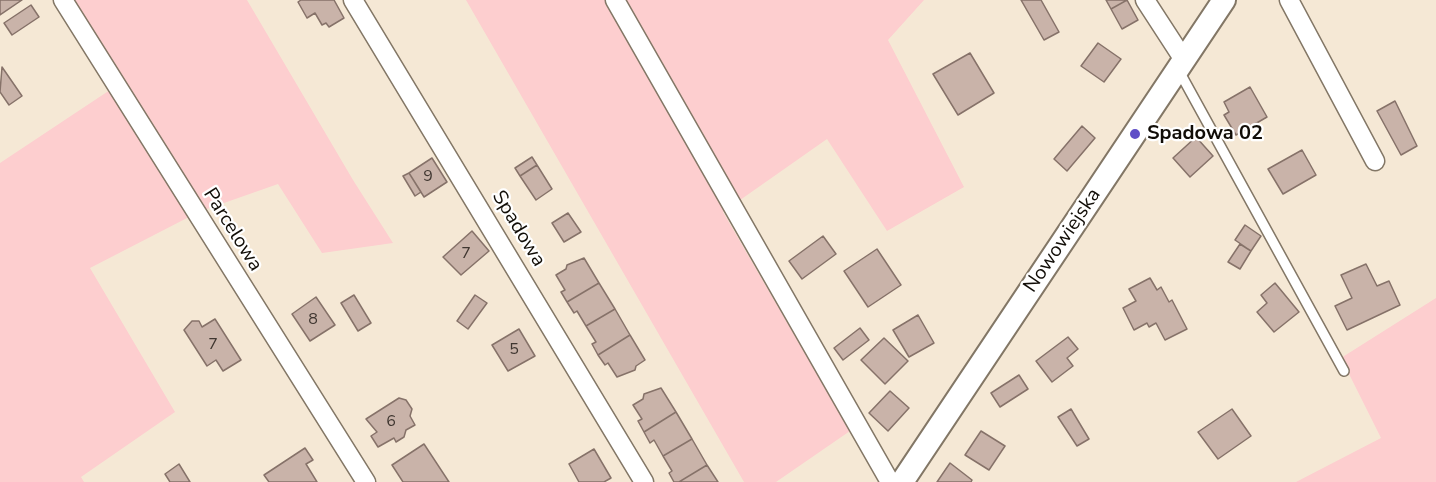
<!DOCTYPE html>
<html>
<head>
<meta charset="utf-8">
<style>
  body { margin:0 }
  canvas { display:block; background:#f5e8d5 }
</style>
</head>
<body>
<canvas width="1436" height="482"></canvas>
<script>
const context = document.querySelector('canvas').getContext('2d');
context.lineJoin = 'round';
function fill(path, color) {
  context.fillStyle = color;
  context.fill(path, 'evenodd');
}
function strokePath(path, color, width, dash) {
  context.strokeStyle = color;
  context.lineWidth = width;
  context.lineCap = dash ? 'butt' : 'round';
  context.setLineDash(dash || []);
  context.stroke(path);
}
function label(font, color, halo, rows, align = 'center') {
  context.font = font + ' "Nunito Sans",sans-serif';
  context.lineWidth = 4.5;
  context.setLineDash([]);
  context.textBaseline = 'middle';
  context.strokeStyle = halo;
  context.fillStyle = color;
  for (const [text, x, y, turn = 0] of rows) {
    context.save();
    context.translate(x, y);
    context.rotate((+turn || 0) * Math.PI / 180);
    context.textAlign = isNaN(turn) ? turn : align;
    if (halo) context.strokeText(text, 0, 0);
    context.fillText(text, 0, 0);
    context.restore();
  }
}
const green = new Path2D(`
  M74,0H247L353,180L393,243L322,253L278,184L204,210Z
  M466,0H924L888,40L964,187L887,231L827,139L723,212L850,431L776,482H744Z
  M110,90L189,217L90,268L175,412L81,477L84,482H0V163Z
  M1436,298V482H1296L1381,438L1341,358Z`);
const building = new Path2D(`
  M0,0H22L0,15Z
  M301,0H334L344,18L329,27L326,23L322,25L315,13L307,18L298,2Z
  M1021,0H1041L1059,32L1044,40Z
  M1106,0H1127L1111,9Z
  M1127,0L1138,20L1122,29L1111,9Z
  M31,5L39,17L12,35L4,23Z
  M1098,43L1121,59L1104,82L1081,66Z
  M970,53L994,93L958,115L933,74Z
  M2,67L22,96L9,105L0,92Z
  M1250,87L1267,117L1236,135L1224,115L1229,112L1224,102Z
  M1395,101L1417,146L1401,155L1377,111Z
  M1082,126L1095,138L1067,171L1054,159Z
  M1196,137L1213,156L1190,177L1173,158Z
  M1302,150L1316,175L1283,194L1268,169Z
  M532,157L537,165L520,176L515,168Z
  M432,158L447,182L424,197L409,173Z
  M537,165L552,189L536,200L520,176Z
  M409,173L421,192L415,196L403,176Z
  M568,213L581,232L564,242L552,223Z
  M1245,225L1261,236L1251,251L1235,240Z
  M472,231L489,251L461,275L443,257Z
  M823,236L836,254L802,279L789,261Z
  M1240,244L1251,251L1240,269L1228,262Z
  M877,249L901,285L868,307L844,271Z
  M584,258L599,283L567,302L561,292L565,290L556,275L566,269L567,265Z
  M1366,264L1377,286L1389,281L1400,305L1347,330L1335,306L1352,298L1341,275Z
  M1150,278L1157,290L1161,287L1169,302L1172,300L1187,329L1165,340L1156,323L1149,327L1147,323L1134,330L1123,308L1136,301L1129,289Z
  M599,283L615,309L586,326L577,311L574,313L567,302Z
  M1275,283L1299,312L1274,332L1257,312L1267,303L1261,295Z
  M354,295L371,323L358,331L341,303Z
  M475,295L487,303L468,329L457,321Z
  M316,297L335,325L310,341L292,314Z
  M615,309L630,335L598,355L592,344L596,342L586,326Z
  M918,315L934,343L909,357L893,330Z
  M215,319L241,360L223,371L216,360L207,366L184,330L192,321H199L202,327Z
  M860,328L869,340L843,360L834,348Z
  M519,329L535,356L508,371L492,345Z
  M630,335L645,360L636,366L635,370L617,377L608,363L605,365L598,355Z
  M1068,337L1078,349L1067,358L1073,366L1052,382L1036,361Z
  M884,338L908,361L885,384L861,360Z
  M1019,375L1028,389L1000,407L991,393Z
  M661,388L676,412L644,432L638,421L642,419L633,405L643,399L644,394Z
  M890,391L909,408L888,431L869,413Z
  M399,398L406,400L412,409L410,416L415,425L406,430L404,437L396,442L394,438L378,447L371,436L377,432L366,419Z
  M1071,409L1089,439L1077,446L1058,417Z
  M1232,409L1251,436L1218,459L1198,432Z
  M676,412L692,439L663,456L654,440L650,443L644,432Z
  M981,431L1005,446L989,470L965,455Z
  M692,439L707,465L679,482H674L669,473L672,471L663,456Z
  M424,444L449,482H403L392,465Z
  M305,448L313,460L306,464L317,482H269L264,475Z
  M594,449L611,478L604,482H579L569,464Z
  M950,463L972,480L971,482H937Z
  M179,464L190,482H170L165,474Z
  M707,465L718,482H679Z`);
const service = new Path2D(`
  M1179,71L1344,371`);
const minor = new Path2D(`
  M63,0L366,482
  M353,0L644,482
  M615,0L890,482
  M1145,0L1184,60
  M1289,0L1375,161`);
const tertiary = new Path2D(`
  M902,482L1224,0`);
const markers = [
  [1135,134,6,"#5f4ec7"]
];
const numberNames = [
  ["9",428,177],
  ["7",466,254],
  ["8",313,320],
  ["7",213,345],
  ["5",514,350],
  ["6",391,422]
];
const poiNames = [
  ["Spadowa 02",1147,134]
];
const streetNames = [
  ["Spadowa",518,229,59],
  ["Parcelowa",232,230,58],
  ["Nowowiejska",1063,241,-56]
];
fill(green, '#fdcecf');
fill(building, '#c9b3a9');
strokePath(building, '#867269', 1.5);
strokePath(service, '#837766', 12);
strokePath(minor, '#837766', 21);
strokePath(tertiary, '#837766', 26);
strokePath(service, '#fff', 9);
strokePath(minor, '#fff', 18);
strokePath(tertiary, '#fff', 22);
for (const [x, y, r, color] of markers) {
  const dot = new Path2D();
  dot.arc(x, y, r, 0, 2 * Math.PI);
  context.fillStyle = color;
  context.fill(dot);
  strokePath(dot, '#fff', 2);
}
label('16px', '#3f3630', null, numberNames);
label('bold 20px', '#110d07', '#fff', poiNames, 'left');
label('20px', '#110d07', '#fff', streetNames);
</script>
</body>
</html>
